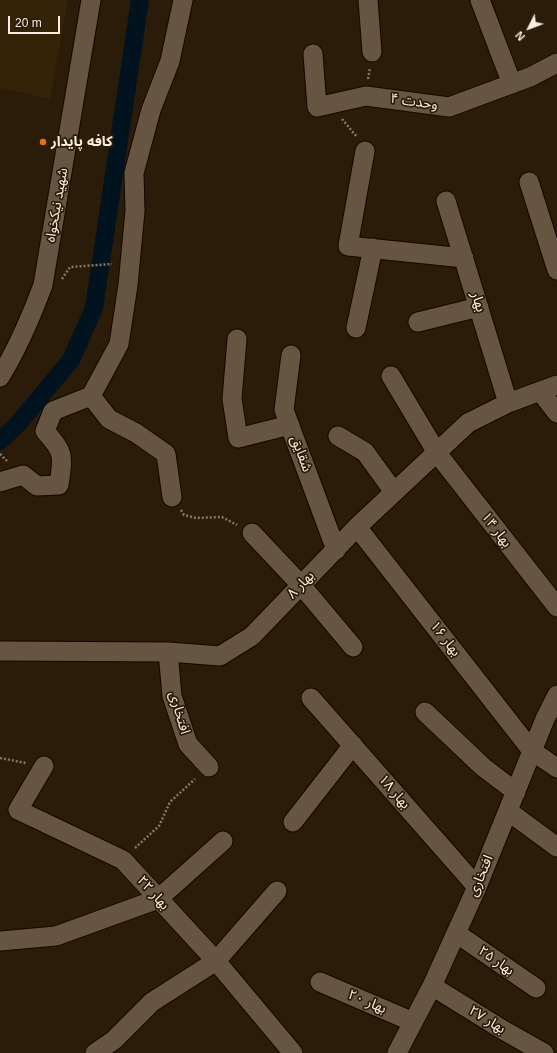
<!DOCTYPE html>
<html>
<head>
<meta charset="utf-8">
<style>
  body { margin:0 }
  #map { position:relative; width:557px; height:1053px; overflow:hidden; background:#2a1c08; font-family:Arial,sans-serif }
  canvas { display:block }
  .north { position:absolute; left:509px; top:8px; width:40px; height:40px; -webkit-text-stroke:3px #2a1c08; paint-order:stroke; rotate:228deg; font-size:11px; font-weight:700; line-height:16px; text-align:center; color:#f7eee1 }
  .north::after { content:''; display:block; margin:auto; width:14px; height:18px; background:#f7eee1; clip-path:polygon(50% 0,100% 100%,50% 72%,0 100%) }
  .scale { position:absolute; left:8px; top:16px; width:52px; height:18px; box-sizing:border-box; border:2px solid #f7eee1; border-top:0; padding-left:5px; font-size:12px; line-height:14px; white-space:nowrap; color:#f7eee1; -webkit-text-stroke:3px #2a1c08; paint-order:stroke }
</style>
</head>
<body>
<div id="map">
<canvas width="557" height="1053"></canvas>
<div class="north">N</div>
<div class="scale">20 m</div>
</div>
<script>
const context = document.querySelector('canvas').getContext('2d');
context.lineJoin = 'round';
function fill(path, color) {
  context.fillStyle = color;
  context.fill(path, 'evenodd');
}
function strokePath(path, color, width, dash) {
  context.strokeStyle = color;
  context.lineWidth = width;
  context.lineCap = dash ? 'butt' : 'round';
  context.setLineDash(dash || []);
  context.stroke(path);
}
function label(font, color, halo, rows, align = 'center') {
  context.font = font + ' Arial,"Noto Sans Arabic",sans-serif';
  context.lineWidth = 3.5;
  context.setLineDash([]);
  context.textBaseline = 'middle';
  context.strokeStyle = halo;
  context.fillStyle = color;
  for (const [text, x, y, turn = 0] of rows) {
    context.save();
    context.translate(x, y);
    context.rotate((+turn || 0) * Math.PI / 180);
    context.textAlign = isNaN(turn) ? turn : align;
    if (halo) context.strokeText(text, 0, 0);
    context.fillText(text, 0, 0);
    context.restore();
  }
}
const built = new Path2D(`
  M0,0H68L50,99L0,88Z`);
const canal = new Path2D(`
  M0,441L17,425L71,360L94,308L140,0`);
const path = new Path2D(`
  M368,79L370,68
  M342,119L357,137
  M62,279L70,267L112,264
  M0,454L7,461
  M181,510L184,515L196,518L222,517L237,525
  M0,758L26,763
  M135,848L159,826L170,802L195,779`);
const minor = new Path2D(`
  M368,0L372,52
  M480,0L512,84
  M313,54L317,107L366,96L449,107L530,77L557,63
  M365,151L348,246L464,258
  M529,182L557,270
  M446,201L508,403
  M418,322L479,307
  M356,328L373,248
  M237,339L232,399L238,438L290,425
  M291,355L284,410L336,550
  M391,376L437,453L557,607
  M0,377C18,348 31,317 43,285L91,0
  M540,391L557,413
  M91,396L109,419L136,433L166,454L172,497
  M338,436L365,452L394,492
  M0,482L23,475L37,486L59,485C63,456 65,453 45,431L53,411L91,396L119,344L128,285L135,211L134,173L151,110L170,61L183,0
  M357,527L532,751L557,768
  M252,533L301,585L353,647
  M0,651L168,652L220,656L252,636L357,527L468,423L508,403L557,385
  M168,652L172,696L188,744L209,767
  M311,698L477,887
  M425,712L483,767L516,792
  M44,766L18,810L123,860L216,961L293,1053
  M508,811L557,847
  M293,822L353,745
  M456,933L536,988
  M0,941L56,936L158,899L223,841
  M320,982L413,1022
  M432,986L503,1030L544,1053
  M95,1053L114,1040L152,1002L216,961L277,891
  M397,1053L432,986L477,887L545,719L557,695`);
const markers = [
  [43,142,4,"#e8710a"]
];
const streetNames = [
  ["وحدت ۴",414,102,8],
  ["شهید نیکخواه",57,205,-80],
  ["بهار",478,302,73],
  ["شقایق",301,454,70],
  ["بهار ۱۴",496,530,53],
  ["بهار ۸",301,585,-46],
  ["بهار ۱۶",445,639,52],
  ["افتخاری",179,713,74],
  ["بهار ۱۸",394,792,49],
  ["افتخاری",481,876,-67],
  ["بهار ۲۲",153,893,48],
  ["بهار ۲۵",496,961,35],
  ["بهار ۲۰",367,1002,23],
  ["بهار ۲۷",487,1020,32]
];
const poiNames = [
  ["کافه پایدار",51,142]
];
fill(built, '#352307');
strokePath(canal, '#00131f', 18);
strokePath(minor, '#130600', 21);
strokePath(path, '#837766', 2.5, [2, 2]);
strokePath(minor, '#665540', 19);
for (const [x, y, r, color] of markers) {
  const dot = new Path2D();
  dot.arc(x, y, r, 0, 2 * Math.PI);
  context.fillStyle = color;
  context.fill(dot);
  strokePath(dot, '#2a1c08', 1.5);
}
label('14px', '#f7eee1', '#2a1c08', streetNames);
label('bold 14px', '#f7eee1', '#2a1c08', poiNames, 'left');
</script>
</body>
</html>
